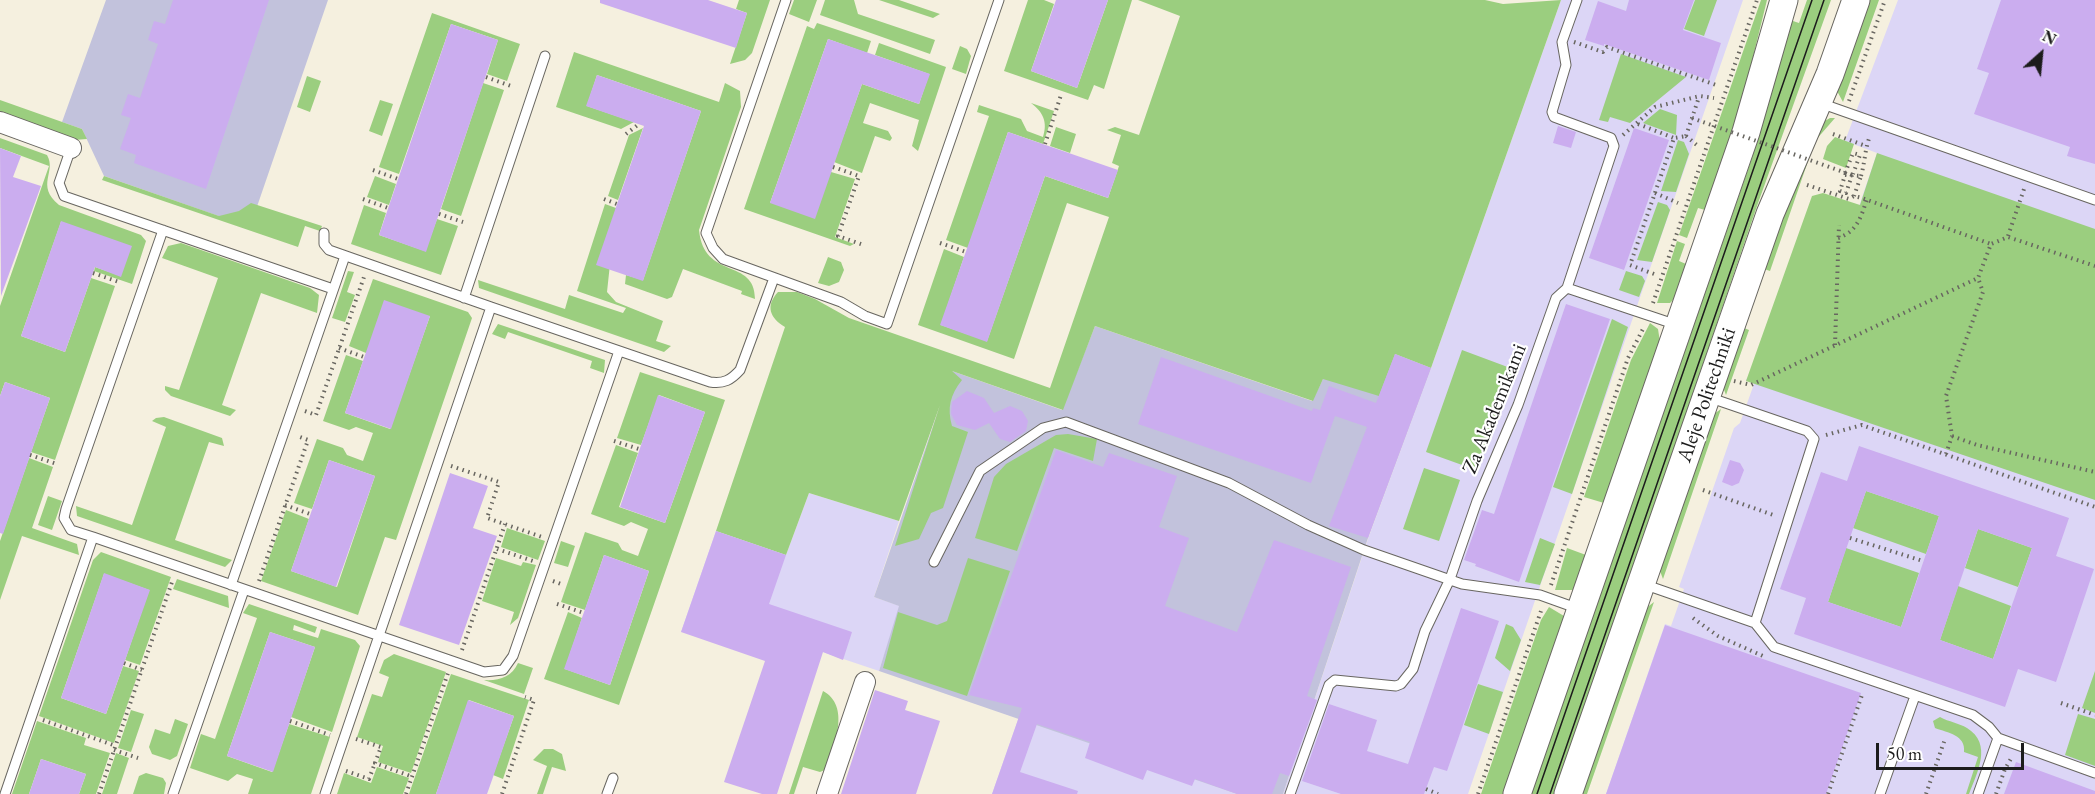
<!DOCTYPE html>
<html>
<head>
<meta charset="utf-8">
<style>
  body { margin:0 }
  #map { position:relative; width:2095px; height:794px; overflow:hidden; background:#f5f0df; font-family:"EB Garamond",serif }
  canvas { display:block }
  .north { position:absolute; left:2011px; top:24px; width:60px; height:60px; -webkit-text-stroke:4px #fff; paint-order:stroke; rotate:27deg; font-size:16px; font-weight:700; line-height:24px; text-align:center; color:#1c1c1c }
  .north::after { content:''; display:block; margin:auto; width:21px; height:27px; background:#1c1c1c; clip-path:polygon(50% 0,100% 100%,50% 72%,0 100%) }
  .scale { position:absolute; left:1876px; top:743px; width:148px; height:27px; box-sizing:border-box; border:3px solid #1c1c1c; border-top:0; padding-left:8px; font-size:18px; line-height:21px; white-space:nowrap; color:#1c1c1c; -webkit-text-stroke:4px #fff; paint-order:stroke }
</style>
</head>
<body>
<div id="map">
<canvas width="2095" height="794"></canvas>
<div class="north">N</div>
<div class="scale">50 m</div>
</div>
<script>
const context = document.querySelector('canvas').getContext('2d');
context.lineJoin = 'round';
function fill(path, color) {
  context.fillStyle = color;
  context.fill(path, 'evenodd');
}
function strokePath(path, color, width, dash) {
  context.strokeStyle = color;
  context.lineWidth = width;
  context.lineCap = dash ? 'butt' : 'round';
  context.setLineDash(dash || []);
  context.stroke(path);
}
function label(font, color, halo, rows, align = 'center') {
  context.font = font + ' "EB Garamond",serif';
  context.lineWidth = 4.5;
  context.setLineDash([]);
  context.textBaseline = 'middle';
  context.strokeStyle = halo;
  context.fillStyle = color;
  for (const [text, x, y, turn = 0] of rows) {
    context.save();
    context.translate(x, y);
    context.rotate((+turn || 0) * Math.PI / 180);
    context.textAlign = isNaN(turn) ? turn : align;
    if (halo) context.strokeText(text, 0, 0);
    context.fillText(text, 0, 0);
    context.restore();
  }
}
const built = new Path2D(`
  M1561,0H1743L1468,794H1283L1369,536L1431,368Z
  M1898,0H2095V794H1606L1665,624L1671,626L1684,589L1679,587L1734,428L1740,423L1754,384L1746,380L1854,221L1877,153L1845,141Z
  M809,493L899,521L874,597L900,606L879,671L760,631L681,632L716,531L786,555Z
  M1019,717L1106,747L1237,794H992Z`);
const industrial = new Path2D(`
  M106,0H328L250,227L104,176L82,129L62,122Z
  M1095,326L1312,401L1323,379L1395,354L1431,368L1369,535L1283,794H1237L879,671L899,606L874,597L952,371L1062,410Z`);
const green = new Path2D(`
  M739,0H770L752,53L745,60L730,64L747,13L736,9Z
  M794,0H817L809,22L789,14Z
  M825,0H854L858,14L935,40L930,54L820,15Z
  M879,0H899L940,14L933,18Z
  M1028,0H1044L1054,4L1031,71L1077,88L1108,0H1132L1104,89L1094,85L1088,100L1004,71Z
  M1138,0H1485L1503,4L1561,0L1431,368L1395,354L1379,396L1323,379L1313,401L1095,326L1063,410L952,371L962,380C950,395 947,408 952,426L968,432L943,508L931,513L919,539L895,546L940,405L899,521L809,493L786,555L716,531L785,327C770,318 765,306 778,292H797L815,299L849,318L1050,388L1109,217L1067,203L1014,359L918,325L944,249L964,257L941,325L987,341L1045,176L1108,198L1119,166L1112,163L1121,135L1107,130L1115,127L1139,135L1180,16Z
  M1695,0H1717L1704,36L1684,29Z
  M1761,0H1767L1741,106L1705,210L1698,208L1687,238L1679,235Z
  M1807,0H1831L1757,206L1556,794H1531L1752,158L1790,20L1799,23Z
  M1868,0H1879L1843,102L1837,91Z
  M432,13L520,44L507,81L487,74L498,40L451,24L399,174L379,167Z
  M817,23L871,41L867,53L828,39L770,203L831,172L855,179L835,237L854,244L850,246L744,209L807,26L814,29Z
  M879,43L946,67L918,151L912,146L919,120L870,103L863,123L888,131L892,138L890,141L875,136L862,173L834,162L862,84L919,104L929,74L875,55Z
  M960,46L967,49L971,56L966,74L952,69Z
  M574,52L719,102L725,83L740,91L741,107L699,230C704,281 755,257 755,299L741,294L742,291L683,269L672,297L667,299L625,284L626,275L643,280L701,111L597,75L587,106L634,122L621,129L556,107Z
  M1621,54L1686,77L1630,123L1610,117L1608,122L1599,120Z
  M307,76L321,81L310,112L297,107Z
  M483,83L504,90L461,216L441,209Z
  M0,100L82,129L87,139L74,140L0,114Z
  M380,100L393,104L382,136L369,131Z
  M1031,103L1054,111L1043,144L1008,132L968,248L946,240L989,116L977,112L979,105L1021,119L1027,131L1043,137C1048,122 1043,112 1031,103Z
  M1660,109L1677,115L1676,135L1643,123Z
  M1830,118H1835L1815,141L1770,271L1764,269L1787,202L1823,122Z
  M1056,127L1076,134L1070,153L1050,146Z
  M643,128L618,200L608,196L629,135Z
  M1835,137L1854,144L1846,168L1823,159L1827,146Z
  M0,138L47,155C57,172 35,185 59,205L141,235L146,241L132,284L94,271L95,267L121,276L61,222L21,336L65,352L91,278L115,286L55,460L31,452L50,398L5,382L0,396V306L49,166L0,148Z
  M1678,140L1684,142L1689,154L1676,192L1661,191Z
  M1877,153L2095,229V500L1746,381L1812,196L1823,193L1860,205Z
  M104,176L219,216L239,211L251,203L322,226L320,231L305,226L298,247L102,180Z
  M375,176L396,184L389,205L367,197Z
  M1658,202L1667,205L1670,210L1652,262L1637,260Z
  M605,204L616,208L607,292L616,302L663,321L656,341L671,346L664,352L479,288L478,280L565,309L569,295L623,313L626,308L577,291Z
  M364,205L386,213L379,235L425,251L437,219L458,226L441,275L351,244Z
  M1677,241L1685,244L1679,261L1686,264L1675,298L1670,303H1657Z
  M181,243L310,288L319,295L317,313L261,293L222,405L236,410L230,416L171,396L165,390V386L179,390L218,278L162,258L168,246Z
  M828,257L841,262L844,270L839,282L829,286L818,283Z
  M348,271L354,272L347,292L355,295L345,322L332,318Z
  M1626,271L1642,276L1645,281L1639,297L1619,290Z
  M373,279L468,312L472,318L396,540L385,537L358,615L261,581L286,510L309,519L291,571L337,587L375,476L329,460L312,509L294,503L317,439L343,448L347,455L363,461L373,433L356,427L349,430L323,421L346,355L363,361L345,413L390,429L430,316L366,353L349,346Z
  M1612,319L1628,327L1572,494L1553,487Z
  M1650,323L1658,329L1660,342L1604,503L1584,497L1631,360Z
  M498,324L605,360L604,373L590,368L592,361L508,332L505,339L492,334Z
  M1744,328L1749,330L1726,395L1723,387Z
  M1462,350L1513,369L1476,470L1426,452Z
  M640,372L725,400L619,705L544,679L568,612L582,618L565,669L610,685L649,571L604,555L585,610L561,602L585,532L618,543L622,550L638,556L648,529L631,522L624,526L591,514L616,445L638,453L619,507L665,523L705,412L659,395L641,445L617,438Z
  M1721,409L1663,579L1660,571L1714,414Z
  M164,417L222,438L224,446L209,442L175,540L232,560L225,567L77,516L76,506L132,525L166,427L152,421L156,418Z
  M1068,434L1097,439L1093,461L1054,448L1017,551L975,538L994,477L1006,464L1056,435Z
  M29,458L53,467L32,528L77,544L79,555L22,536L0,600V541Z
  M1424,468L1460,480L1439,541L1403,529Z
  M1866,491L1939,516L1926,554L1853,528Z
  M48,496L62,501L52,530L38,525Z
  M507,528L545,541L538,560L501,547Z
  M1978,529L2032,548L2018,587L1965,568Z
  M1540,538L1555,544L1540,585L1525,582Z
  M561,541L575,546L568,567L554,563Z
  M1567,548L1586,555L1573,590H1555Z
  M1846,548L1919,573L1901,627L1828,602Z
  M101,552L171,577L140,665L125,660L149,590L104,574L61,698L106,714L123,666L139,671L114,743L39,716L93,560Z
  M496,558L521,566L523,562L536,565L518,618L510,625L514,612L482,601Z
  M968,558L1010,571L967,696L883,668L898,612L937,625L947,621Z
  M177,579L228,596L229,608L173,589Z
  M1958,586L2011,606L1993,659L1940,640Z
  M1654,602L1587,794H1581L1645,609Z
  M249,604L317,627L315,633L294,625L293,630L318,638L321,629L355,640L360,646L332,732L291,717L315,647L270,632L227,756L272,772L289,724L330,737L311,794H248L253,779L237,774L228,781L190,768L201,734L215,739L257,618L243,613Z
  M1549,607L1564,616L1504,794H1481L1541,620Z
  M1506,624L1513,627L1521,640L1510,671L1495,658Z
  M394,654L446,672L411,773L378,762L383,746L357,737L372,694L382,697L389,677L379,673L384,660Z
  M518,663L533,668L524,694L484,680C499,681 512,677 518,663Z
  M2095,671V713L2082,708Z
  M451,674L529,700L503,779L493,775L514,716L469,700L436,794H409Z
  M1478,684L1503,692L1489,734L1464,725Z
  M823,691C851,706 834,745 827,769L820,772L803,767L794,794H789Z
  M131,710L144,714L131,752L118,748Z
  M2078,714L2095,719V766L2065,755Z
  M1940,717C1949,722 1959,723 1967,728C1993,744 1977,773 1969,794H1966L1978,757L1964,752C1966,735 1948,733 1935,728L1933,721Z
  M175,719L188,724L177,756L170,760L152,754L149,747L155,729L170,734Z
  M37,721L86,738L84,745L110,753L96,794H79L86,774L41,759L29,794H12Z
  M544,749H553L562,754L566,771L552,767L543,794H537L547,766L533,760Z
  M116,753L129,758L117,794H102Z
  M377,767L409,778L403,794H337L344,773L371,783Z
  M146,773L163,778L166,783L164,794H133L139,776Z`);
const building = new Path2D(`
  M173,0H269L206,189L134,163L136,155L120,149L131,118L121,115L128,94L140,98L158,44L148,40L154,21L165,24Z
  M600,0H708L747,13L736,48L600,3Z
  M1056,0H1108L1077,88L1031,71Z
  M1629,0H1694L1683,30L1721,43L1709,80L1604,44V46L1585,40L1598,1L1626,11Z
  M2001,0H2095V164L2067,156L2070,147L1974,114L1989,73L1977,69Z
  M451,24L498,40L426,252L379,235Z
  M828,39L930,74L919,104L862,84L815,219L770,203Z
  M597,75L701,111L643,281L596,265L644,126L586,106Z
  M1558,126L1576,132L1571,148L1553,143Z
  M1634,128L1669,140L1624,270L1589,258Z
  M1008,132L1118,170L1108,198L1045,176L987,342L940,325Z
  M0,148L21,156L13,177L41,186L1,296Z
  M61,221L132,246L121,277L95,267L65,352L21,336Z
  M384,300L430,316L391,429L345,413Z
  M1566,304L1610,319L1519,582L1475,566L1476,564L1464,560L1482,510L1494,514Z
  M1395,354L1431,368L1368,538L1329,526L1367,427L1335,416L1311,483L1138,424L1161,357L1312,411L1313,408L1320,410L1329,386L1376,403Z
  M5,382L50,398L3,534L0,533V396Z
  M967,391L984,398L994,413L1010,406L1022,411L1028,421L1026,431L1010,442L1000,439L989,423L975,430L957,425L951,414L952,402Z
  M658,395L705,412L665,523L620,507Z
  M1859,446L2069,518L2056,556L2094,569L2056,682L2018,669L2005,707L1794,634L1806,598L1780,589L1821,472L1847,481ZM1866,491L1939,516L1901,627L1828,602ZM1978,529L2032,548L1993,659L1940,640Z
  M1056,450L1103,467L1109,453L1177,476L1159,527L1189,538L1165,606L1237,632L1274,540L1351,567L1307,696L1317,700L1289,776L1280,773L1272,794H1237L1195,779L1192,786L1147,770L1143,780L1085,758L1090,742L1037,724L1020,772L1078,791L1077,794H992L1022,708L969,695Z
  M329,460L375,476L336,587L291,571Z
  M1730,460L1740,463L1744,470L1739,483L1732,486L1722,482Z
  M450,473L488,486L473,528L497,536L459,645L399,625Z
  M716,531L786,555L769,604L852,632L843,660L823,652L777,794H762L724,782L765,661L681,632Z
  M604,555L649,571L610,685L564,669Z
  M104,573L150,590L106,714L61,698Z
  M1461,608L1499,621L1447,771L1434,767L1424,794H1341L1302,781L1329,704L1377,720L1367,751L1408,764Z
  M1665,625L1861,693L1826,794H1606Z
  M270,632L315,647L273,772L227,756Z
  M875,690L908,701L905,710L940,721L916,794H841Z
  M468,700L514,716L492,780L487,794H436Z
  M41,759L86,774L79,794H29Z
  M2016,762L2095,791V794H2004Z`);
const path = new Path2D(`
  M1574,42L1603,52L1607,47L1719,86
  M486,77L511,86
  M1849,101L1885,0
  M1638,124L1674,138
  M626,134L639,124
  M1833,134L1866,146
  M1623,135L1655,107L1700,96L1714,98
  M1686,136L1699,97
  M1686,136L1698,146
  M1045,144L1061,95
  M833,167L859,176L838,236L861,244
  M373,170L398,179
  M1845,173L1853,153L1860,155L1853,174
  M1852,175L1846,193L1840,191L1845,175L1861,176L1854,196
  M1861,176C1865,162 1865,148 1870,136
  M1807,185L1849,199L1854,196L1862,198L1991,244
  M1655,193L1678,203
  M363,199L388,208
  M604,199L617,204
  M439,214L463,222
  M2008,236L2024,189
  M1838,238C1857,232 1861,217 1867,199
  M940,243L966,252
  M93,273L119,282
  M1654,274L1630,265L1674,138L1686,136
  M1653,303L1757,0
  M1835,345L1839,225
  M339,348L364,357
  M1734,381L1751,385L1978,278
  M305,411L316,415L364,277
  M1826,435L1862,425L2095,507
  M1952,436L1977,445L2095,472
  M614,441L639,449
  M1946,454L1952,436L1946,396L1983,292L1978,278L1991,244L2008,237L2095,266
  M30,455L57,464
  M451,466L499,482L487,518L542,537
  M1703,490L1776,516
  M285,505L310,514
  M1850,538L1923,561
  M497,549L533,561
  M259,581L308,440L297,436
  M553,581L564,585
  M1551,585L1628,358L1644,327
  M557,604L584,613
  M1693,618L1718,636L1763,656
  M462,650L505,524
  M124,663L142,670
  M2061,703L2095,715
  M43,720L116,746
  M290,721L330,735
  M356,739L381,747L375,763L413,777
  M114,750L138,758
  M346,771L369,779L375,763
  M1426,789L1438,794
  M99,794L173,579
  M406,794L448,673
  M502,794L534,700L525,697
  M1478,794L1542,608
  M1828,794L1863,692
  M1926,794L1945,739
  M1996,794L2005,769L2012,757`);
const lane = new Path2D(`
  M786,0L706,233L713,248L723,259L841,302L865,316L887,324L999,0
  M1820,103L2095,200
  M71,148L59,183L64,196L333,289
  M324,233V244L329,250L491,307
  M1567,288L1677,325
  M464,298L545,56
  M1708,397L1807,431L1814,439L1755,623
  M93,537L71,530L64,518L66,509L163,230
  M934,562L980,471L1043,428L1066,422L1229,483L1308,525L1364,550L1462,584L1540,595L1579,609
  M1643,584L1755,623L1774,647L1973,715L1989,727L1998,738L2095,773
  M231,585L345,256
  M5,794L93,537L484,672L503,670L513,656L619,351
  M173,794L244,590
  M325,794L491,307L710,382C724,384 731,380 740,370L774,278
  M607,794L613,778
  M1290,794L1329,685L1335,680L1396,686L1401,684L1413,669L1425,631L1450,579L1477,501L1518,405L1556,298L1567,288L1614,146L1611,138L1554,117L1552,112L1566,65L1562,42L1577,0
  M1880,794L1915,696
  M1978,794L1998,738`);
const street = new Path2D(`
  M0,122L71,148
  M827,794L865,682`);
const secondary = new Path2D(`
  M1517,794L1746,132L1784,0
  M1568,794L1770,214L1830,74L1856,0`);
const tram = new Path2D(`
  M1537,794L1812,0
  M1550,794L1824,0`);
const pathBridge = new Path2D(`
  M1692,118L1852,175`);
const streetNames = [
  ["Aleje Politechniki",1707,395,-71],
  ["Za Akademikami",1495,409,-68]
];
fill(built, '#dcd6f6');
fill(industrial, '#c2c2dc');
fill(green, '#9bce7f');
fill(building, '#cbadef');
strokePath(lane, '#686660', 11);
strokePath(street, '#686660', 22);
strokePath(secondary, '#686660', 29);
strokePath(path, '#686660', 4, [1.5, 4.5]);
strokePath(lane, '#fff', 9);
strokePath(street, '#fff', 20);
strokePath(secondary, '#fff', 27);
strokePath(tram, '#1c1c1c', 1.5);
strokePath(pathBridge, '#686660', 4, [1.5, 4.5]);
label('21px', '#1c1c1c', '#fff', streetNames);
</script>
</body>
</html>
